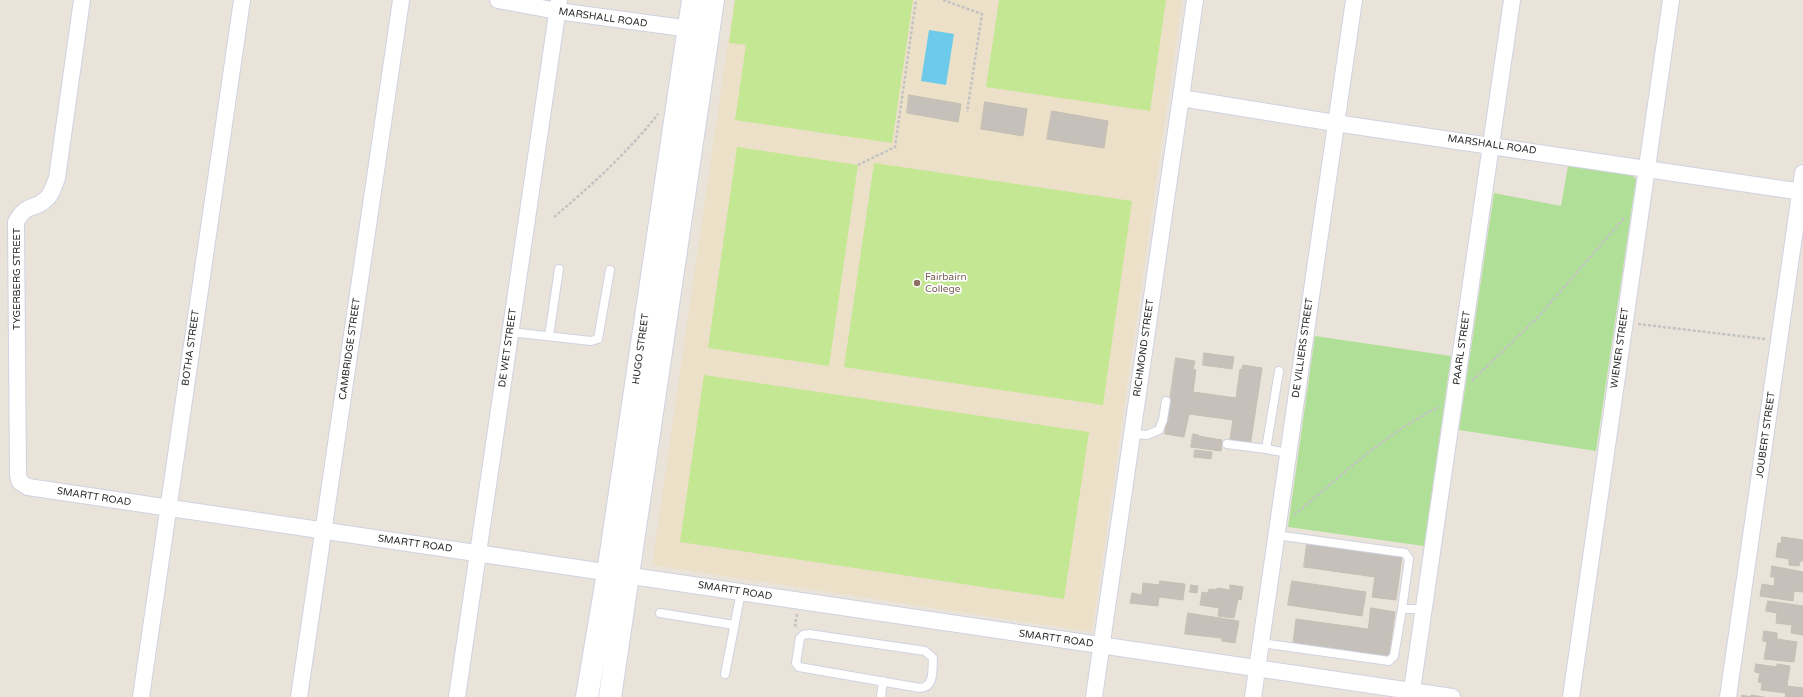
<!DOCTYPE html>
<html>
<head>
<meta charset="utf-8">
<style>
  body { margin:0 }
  canvas { display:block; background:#eae3d9 }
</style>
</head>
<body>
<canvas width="1803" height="697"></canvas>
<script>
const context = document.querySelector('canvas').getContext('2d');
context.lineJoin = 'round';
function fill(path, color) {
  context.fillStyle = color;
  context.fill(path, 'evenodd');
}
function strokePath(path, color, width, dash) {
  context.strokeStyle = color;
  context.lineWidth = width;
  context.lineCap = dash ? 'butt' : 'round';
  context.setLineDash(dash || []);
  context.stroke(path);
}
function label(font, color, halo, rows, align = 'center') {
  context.font = font + ' "Varela Round",sans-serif';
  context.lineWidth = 3.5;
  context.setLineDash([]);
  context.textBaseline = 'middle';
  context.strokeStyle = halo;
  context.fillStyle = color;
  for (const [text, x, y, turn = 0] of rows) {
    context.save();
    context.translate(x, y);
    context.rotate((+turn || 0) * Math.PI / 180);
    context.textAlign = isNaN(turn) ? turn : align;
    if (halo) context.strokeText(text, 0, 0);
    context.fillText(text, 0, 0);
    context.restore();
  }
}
const education = new Path2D(`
  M734,0H1182L1092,632L652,565Z`);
const green = new Path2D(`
  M1568,166L1633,176L1636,179L1596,451L1459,430L1494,193L1561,206Z
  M1315,336L1451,356L1424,546L1288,527Z`);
const pitch = new Path2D(`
  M735,0H913L892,143L735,120L746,45L729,43Z
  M999,0H1166L1150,111L986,87Z
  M737,147L858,165L829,366L708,348Z
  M874,163L1132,201L1103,405L844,367Z
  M704,375L1089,432L1064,599L680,542Z`);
const water = new Path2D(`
  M929,30L954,34L946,85L921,81Z`);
const building = new Path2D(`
  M909,95L961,104L958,122L907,113Z
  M985,102L1027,109L1023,136L981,129Z
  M1052,111L1108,121L1104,148L1047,139Z
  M1204,353L1234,357L1232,369L1203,365Z
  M1176,358L1195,361L1193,369L1196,370L1193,392L1236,398L1240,369L1242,370L1243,365L1262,368L1250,447L1232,444V440L1230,439L1233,420L1189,414L1184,437L1165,434Z
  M1193,434L1199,435L1198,436L1222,440L1221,451L1191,447Z
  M1195,450L1212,452L1211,459L1194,457Z
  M1782,537L1803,540V561H1800L1799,566L1789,565V559L1776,557L1778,543H1781Z
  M1307,543L1402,557L1396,600L1372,597L1375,577L1304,567Z
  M1772,566L1803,572V592L1794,591L1793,601L1760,596L1762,584L1774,586L1775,577H1771Z
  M1160,581L1185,584L1183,600L1159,597L1158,606L1130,603L1132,593L1142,595L1143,583L1159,585Z
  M1292,581L1366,592L1362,616L1288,605Z
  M1191,585L1198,586L1197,593L1190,592Z
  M1230,585L1243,587L1241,600L1238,599L1234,618L1218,616L1219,608L1200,605L1202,592L1208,593L1209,589L1217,590V588L1230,590Z
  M1768,601L1803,606V635L1791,633L1792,625L1776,623L1777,613L1766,611Z
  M1371,608L1395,612L1389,656L1293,643L1296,619L1368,629Z
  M1188,613L1239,621L1235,643L1222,641V638L1185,634Z
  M1764,631L1777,633V639L1797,642L1794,662L1764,659L1767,642L1763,641Z
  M1756,664L1777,667V664L1790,666L1787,686L1803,688V697H1785L1786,693L1761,690L1762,683L1758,682L1760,673L1755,672Z
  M1742,695L1751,697V695L1764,697H1742Z`);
const path = new Path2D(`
  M943,0L982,14L967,112
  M858,165L895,147L916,0
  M554,217C591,186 628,152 658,114
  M1638,324L1765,339
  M1472,381L1539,316L1625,217
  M1294,515C1340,477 1385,433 1439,407
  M797,614L795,625L798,628`);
const lane = new Path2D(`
  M510,332L591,341L598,339L610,270
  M549,336L559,269
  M1132,434L1147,435L1159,430L1163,420L1166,401
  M1227,444L1266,449L1279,371
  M1266,449L1288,453
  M1402,609H1424
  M660,613L734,625
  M809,634L925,651L933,658C932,669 935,687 920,688L799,667L796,663L800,638L803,635Z
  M1261,643L1389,661L1394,656L1402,609L1409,559L1405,553L1276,535
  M725,674L741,592
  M881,697L883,681`);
const street = new Path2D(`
  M82,0L57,178C54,185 52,195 45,200C33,211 27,202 16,222L18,475L20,482L28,487L1452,697
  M498,0L557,11L698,30
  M1181,98L1335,123L1803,192
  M141,697L242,0
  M299,697L401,0
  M457,697L559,0
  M1094,697L1195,0
  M1253,697L1354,0
  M1411,697L1512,0
  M1571,697L1671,0
  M1728,697L1803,173`);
const secondary = new Path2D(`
  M587,697L608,573L693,0
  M610,697L713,0`);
const markers = [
  [917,283,4,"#8d6e63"]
];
const streetNames = [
  ["MARSHALL ROAD",603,18,8],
  ["MARSHALL ROAD",1492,145,8],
  ["TYGERBERG STREET",17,279,-90],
  ["BOTHA STREET",191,348,-82],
  ["DE WET STREET",508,348,-82],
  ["RICHMOND STREET",1144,348,-82],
  ["DE VILLIERS STREET",1303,348,-82],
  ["PAARL STREET",1462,348,-82],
  ["WIENER STREET",1620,348,-82],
  ["CAMBRIDGE STREET",350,349,-82],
  ["HUGO STREET",641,349,-82],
  ["JOUBERT STREET",1766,435,-82],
  ["SMARTT ROAD",94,497,9],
  ["SMARTT ROAD",415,544,8],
  ["SMARTT ROAD",735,591,9],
  ["SMARTT ROAD",1056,639,8]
];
const educationNames = [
  ["Fairbairn",925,277],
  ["College",925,289]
];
fill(education, '#ece0c9');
fill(green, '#b0e097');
fill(pitch, '#c3e792');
fill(water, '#6ecaea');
fill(building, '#c5c0b9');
strokePath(building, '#c5bfb3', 1);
strokePath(lane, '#cfd2e1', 10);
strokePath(street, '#cfd2e1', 18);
strokePath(secondary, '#cfd2e1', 24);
strokePath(path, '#c3c3c3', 2.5, [3, 2]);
strokePath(lane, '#fff', 8);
strokePath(street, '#fff', 16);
strokePath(secondary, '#fff', 22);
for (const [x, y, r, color] of markers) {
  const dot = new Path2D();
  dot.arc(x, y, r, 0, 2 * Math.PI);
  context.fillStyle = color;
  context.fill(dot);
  strokePath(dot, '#fff', 1.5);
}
label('10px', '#282828', '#fff', streetNames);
label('10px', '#785e54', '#fff', educationNames, 'left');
</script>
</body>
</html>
